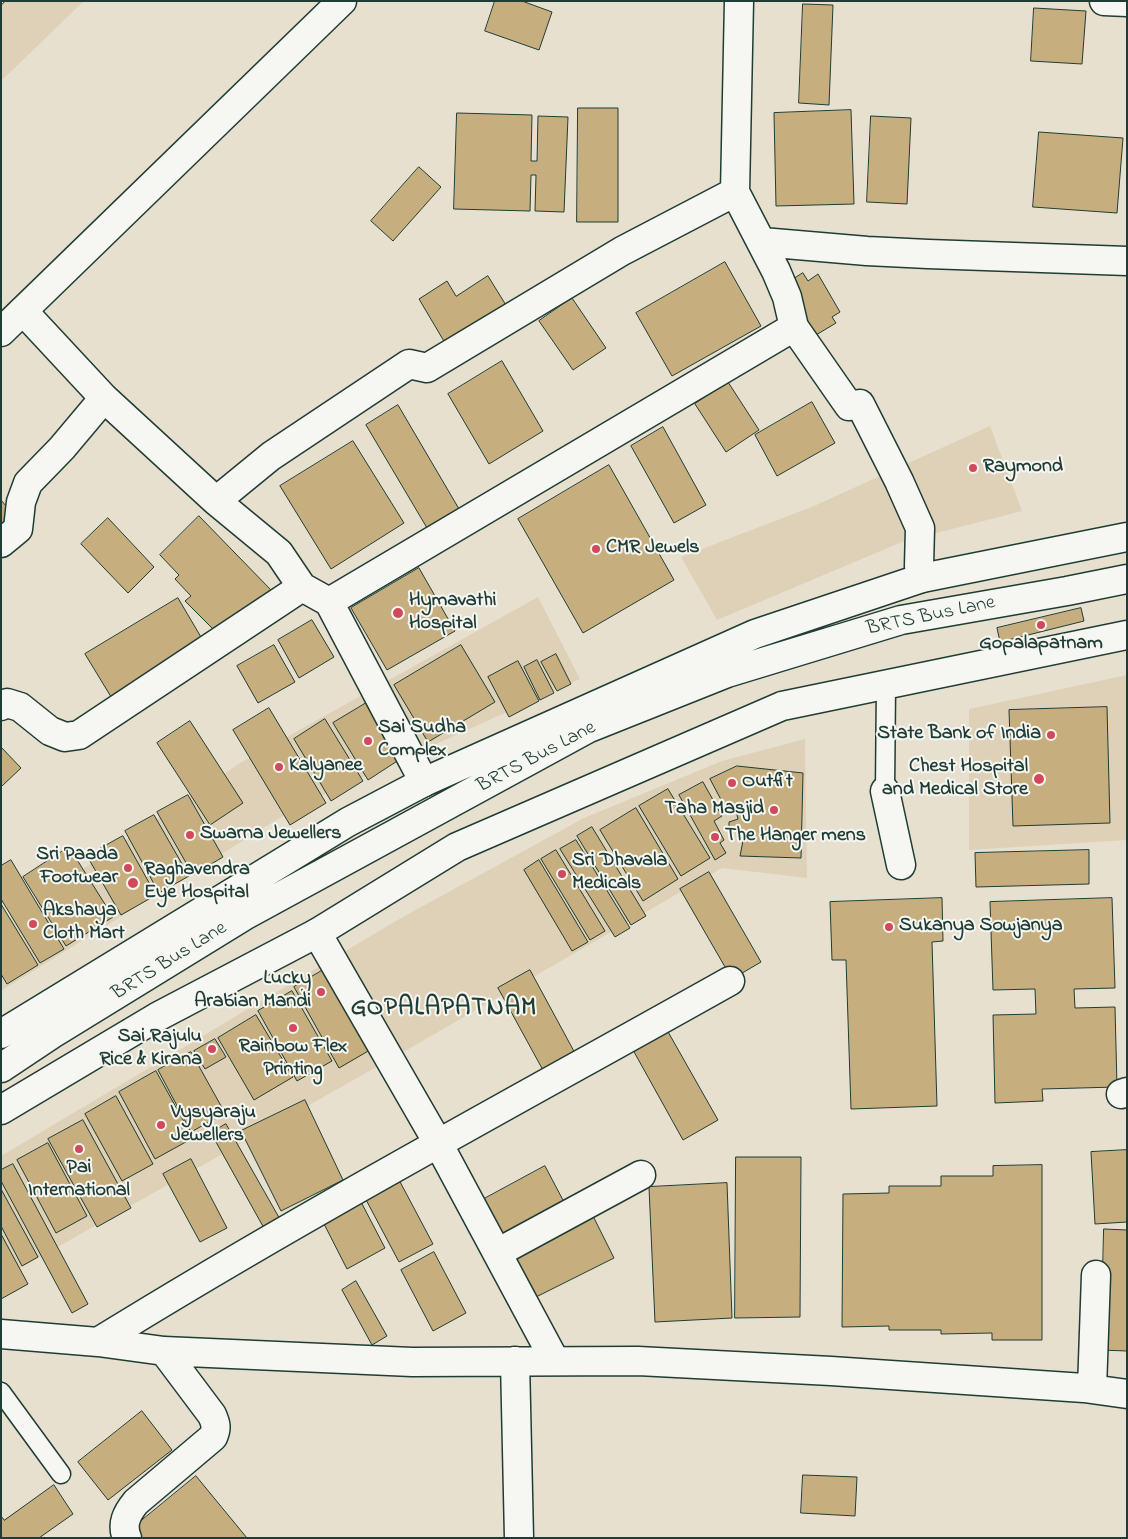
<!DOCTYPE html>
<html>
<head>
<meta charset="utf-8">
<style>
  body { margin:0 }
  #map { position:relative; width:1128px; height:1539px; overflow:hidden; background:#e8e0cf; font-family:"Indie Flower",sans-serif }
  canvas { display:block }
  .frame { position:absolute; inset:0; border:2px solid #1f3d34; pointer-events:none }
</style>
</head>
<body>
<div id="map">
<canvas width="1128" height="1539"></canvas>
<div class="frame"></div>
</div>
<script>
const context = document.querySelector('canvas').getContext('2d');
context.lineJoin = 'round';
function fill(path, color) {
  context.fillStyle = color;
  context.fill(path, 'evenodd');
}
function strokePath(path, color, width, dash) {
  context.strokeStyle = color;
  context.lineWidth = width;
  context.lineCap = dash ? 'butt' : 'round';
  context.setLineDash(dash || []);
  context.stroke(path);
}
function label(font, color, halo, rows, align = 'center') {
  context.font = font + ' "Indie Flower",sans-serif';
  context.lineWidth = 4;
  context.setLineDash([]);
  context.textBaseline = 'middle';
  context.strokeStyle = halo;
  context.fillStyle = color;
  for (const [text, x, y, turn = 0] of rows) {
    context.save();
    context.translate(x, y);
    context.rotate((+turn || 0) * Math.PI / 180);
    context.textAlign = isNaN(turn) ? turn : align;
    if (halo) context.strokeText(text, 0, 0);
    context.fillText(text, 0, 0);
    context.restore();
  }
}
const built = new Path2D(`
  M1,1H84L1,81Z
  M990,426L1022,511L902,542L717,620L681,557L814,506Z
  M538,597L580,679L299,806L1,991V924L240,763Z
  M1127,675V840L969,850V709Z
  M805,739L807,878L722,868L412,1047L1,1279V1156L401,918L584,818L722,761Z`);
const building = new Path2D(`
  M495,1H522L552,12L539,50L485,31Z
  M803,4L833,5L829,105L799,103Z
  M1034,8L1086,11L1082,64L1031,61Z
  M578,108H618V222H577Z
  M851,110L854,204L776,206L774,113Z
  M457,113L532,115L531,161H537L538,116L568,117L564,212L535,211L536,175H531L530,211L454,209Z
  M871,116L911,118L907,204L867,202Z
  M1039,132L1123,138L1117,213L1033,207Z
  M419,167L441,187L393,241L371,221Z
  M725,262L761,326L672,376L636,313Z
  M803,273L808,281L818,274L840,312L832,317L836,323L816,335L786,284Z
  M488,276L509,310L448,348L419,299L447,281L456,296Z
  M572,298L606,348L573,370L539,321Z
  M502,361L543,431L489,464L448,394Z
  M728,382L759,430L726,452L695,404Z
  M812,402L835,443L777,476L755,435Z
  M398,405L462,514L430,533L366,425Z
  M663,427L706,505L674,523L631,446Z
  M353,441L404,523L331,569L280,486Z
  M609,465L674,580L583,633L518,519Z
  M1,500L16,518L1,530Z
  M199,516L271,590L222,638L185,601L191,596L175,579L179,575L160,555Z
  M108,518L154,567L128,593L81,544Z
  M419,568L455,631L387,670L351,608Z
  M178,598L208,649L116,705L85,654Z
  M1081,608L1084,621L1000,642L997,628Z
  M312,620L334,657L299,678L278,640Z
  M274,645L295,682L258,703L237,666Z
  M461,645L495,702L428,742L394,685Z
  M556,654L571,684L557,691L541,662Z
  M537,660L554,693L540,700L524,667Z
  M518,661L539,701L509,717L488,677Z
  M368,702L402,758L368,780L333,723Z
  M1107,707L1110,823L1013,826L1009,710Z
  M269,708L326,803L290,825L233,730Z
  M325,719L363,781L331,801L294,739Z
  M190,721L243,803L210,825L157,743Z
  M1,747L21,768L1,787Z
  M737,766L803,773L801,858L740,856L745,831L729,826V822L738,819L735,807L727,811L710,779Z
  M703,782L722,816L714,821L724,840L720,843L726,853L715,860L679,795Z
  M668,789L710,858L681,876L639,806Z
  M188,795L223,857L193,875L157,812Z
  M636,808L678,879L643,901L600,830Z
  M154,815L189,876L159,893L125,831Z
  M592,827L646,916L631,925L577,836Z
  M123,836L156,895L121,915L87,856Z
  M576,840L630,928L615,937L560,849Z
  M69,847L113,917L66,946L23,877Z
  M556,850L605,931L590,940L541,859Z
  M1089,850V884L976,887L975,853Z
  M11,860L64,949L40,963L1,899V866Z
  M539,860L588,942L572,951L524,870Z
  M709,872L761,962L732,979L680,889Z
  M942,898L943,941L932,942L937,1106L851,1109L846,960H832L830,902Z
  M1112,898L1115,988L1074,989L1075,1008L1115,1007L1117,1087L1042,1089L1043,1101L995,1103L993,1015L1036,1014L1035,989L993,990L990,902Z
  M1,904L38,965L7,984L1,974Z
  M325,969L370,1050L339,1068L294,987Z
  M530,970L576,1055L544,1072L498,988Z
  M292,991L332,1061L297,1081L258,1011Z
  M256,1015L293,1077L254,1100L218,1038Z
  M667,1030L718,1120L683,1140L633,1050Z
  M215,1039L226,1057L205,1069L194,1051Z
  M191,1052L225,1113L191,1132L158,1070Z
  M156,1071L193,1138L155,1159L119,1092Z
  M116,1096L153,1164L122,1181L85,1114Z
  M305,1100L343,1180L281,1211L241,1131Z
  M83,1120L131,1208L97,1227L48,1139Z
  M226,1124L281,1221L265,1230L211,1133Z
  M48,1143L87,1216L56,1233L17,1160Z
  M1127,1150V1222L1095,1224L1091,1152Z
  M736,1157H801L800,1317L735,1318Z
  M191,1159L227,1228L200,1242L163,1174Z
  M13,1164L88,1304L72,1313L1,1181V1170Z
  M1042,1165V1340H992V1333L941,1334V1330H889V1326L842,1327L843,1194L889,1193V1186H941V1176H993V1166Z
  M545,1166L564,1202L503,1235L484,1199Z
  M398,1178L433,1244L399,1262L364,1196Z
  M727,1183L732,1318L655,1322L649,1187Z
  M1,1189L38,1257L22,1266L1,1226Z
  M360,1200L385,1248L347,1269L322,1220Z
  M592,1214L614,1258L534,1298L512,1254Z
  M1104,1229L1127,1230V1351L1101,1350Z
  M1,1234L28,1284L1,1299Z
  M434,1252L466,1313L433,1331L401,1270Z
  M356,1281L387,1336L372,1345L342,1290Z
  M142,1411L172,1450L108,1500L78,1462Z
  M803,1475L857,1477L855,1516L801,1513Z
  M196,1476L247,1538H134L129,1531Z
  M54,1485L73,1514L39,1538H1V1516L4,1520Z`);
const lane = new Path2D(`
  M885,791L886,685
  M1,1392L61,1474`);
const street = new Path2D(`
  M739,1L735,192L776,271L787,297L794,327L849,406L860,404L899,481L920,528L919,566L922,578
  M1104,1L1127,2
  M762,242L867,251L928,254L1127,261
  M23,311L104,398L216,501L271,456L409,364L427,368L622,251L735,192
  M216,501L279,553L302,587L329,602L424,782
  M1,543L18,529L21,502L28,483L62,448L104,398
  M329,602L794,327
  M1,706L7,703L20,707L50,731L65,737L79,735L302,587
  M885,791L901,865
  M317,933L438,1143L555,1361
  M1121,1094L1127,1092
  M497,1253L641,1175
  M1,1334L98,1342L164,1351L412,1362L638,1361L831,1371L1084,1388L1127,1394
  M98,1342C305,1214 518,1100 730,981
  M515,1361L519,1538
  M1092,1389L1096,1275
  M127,1538C121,1524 127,1513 136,1502L213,1437C217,1428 216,1424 212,1415L164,1351`);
const secondary = new Path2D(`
  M1,332L342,1`);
const primary = new Path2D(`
  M1,1034L348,822L424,782L755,634L922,578L1127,537
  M1,1068L52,1034L244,916L589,728L727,673L901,620L1067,591L1127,579
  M1,1110L157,1017L317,933L457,847L782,706L1127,635`);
const rail = new Path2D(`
  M1,2L2,1`);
const markers = [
  [973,468,5,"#d1495b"],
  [596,549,5,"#d1495b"],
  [398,613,6,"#d1495b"],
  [1041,625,5,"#d1495b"],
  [1051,735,5,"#d1495b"],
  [368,741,5,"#d1495b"],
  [279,767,5,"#d1495b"],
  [1039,779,6,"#d1495b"],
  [732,783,5,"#d1495b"],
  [774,810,5,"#d1495b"],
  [190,835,5,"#d1495b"],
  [715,837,5,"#d1495b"],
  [128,868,5,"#d1495b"],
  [562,874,5,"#d1495b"],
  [133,883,6,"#d1495b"],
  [33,924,5,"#d1495b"],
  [889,927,5,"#d1495b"],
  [321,992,5,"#d1495b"],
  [293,1028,5,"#d1495b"],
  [212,1049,5,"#d1495b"],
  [161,1125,5,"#d1495b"],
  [79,1149,5,"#d1495b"]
];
const poiNames = [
  ["Raymond",983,468],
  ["CMR Jewels",606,549],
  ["Hymavathi",409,602],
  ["Hospital",409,625],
  ["Gopalapatnam",1041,645,"center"],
  ["Sai Sudha",378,729],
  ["Complex",378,752],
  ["State Bank of India",1041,735,"right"],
  ["Kalyanee",289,767],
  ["Chest Hospital",1028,768,"right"],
  ["and Medical Store",1028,791,"right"],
  ["Outfit",742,783],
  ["Taha Masjid",764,810,"right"],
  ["Swarna Jewellers",200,835],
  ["The Hanger mens",725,837],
  ["Sri Paada",118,856,"right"],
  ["Footwear",118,879,"right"],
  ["Sri Dhavala",572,862],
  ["Medicals",572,885],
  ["Raghavendra",144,871],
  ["Eye Hospital",144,894],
  ["Akshaya",43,912],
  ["Cloth Mart",43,935],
  ["Sukanya Sowjanya",899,927],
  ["Lucky",311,980,"right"],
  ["Arabian Mandi",311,1003,"right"],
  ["Sai Rajulu",202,1038,"right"],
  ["Rice & Kirana",202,1061,"right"],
  ["Rainbow Flex",293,1048,"center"],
  ["Printing",293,1071,"center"],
  ["Vysyaraju",171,1114],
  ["Jewellers",171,1137],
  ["Pai",79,1169,"center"],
  ["International",79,1192,"center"]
];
const streetNames = [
  ["BRTS Bus Lane",931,617,-12],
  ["BRTS Bus Lane",537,758,-28],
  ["BRTS Bus Lane",170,962,-32]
];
const districtNames = [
  ["GOPALAPATNAM",444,1010]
];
fill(built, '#ded1b7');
fill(building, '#c7ae7e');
strokePath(building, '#1f3d34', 1);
strokePath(lane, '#1f3d34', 21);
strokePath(street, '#1f3d34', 31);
strokePath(secondary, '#1f3d34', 31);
strokePath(primary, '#1f3d34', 31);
strokePath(lane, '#f6f6f2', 18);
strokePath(street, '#f6f6f2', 28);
strokePath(secondary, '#f6f6f2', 28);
strokePath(primary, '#f6f6f2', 28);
strokePath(rail, '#1f3d34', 5.5);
strokePath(rail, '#f6f6f2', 4, [11]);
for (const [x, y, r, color] of markers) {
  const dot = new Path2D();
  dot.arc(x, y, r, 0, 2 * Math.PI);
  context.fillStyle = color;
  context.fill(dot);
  strokePath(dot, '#f6f6f2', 2);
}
label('bold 20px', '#1f3d34', '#f6f6f2', poiNames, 'left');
label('20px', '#1f3d34', '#f6f6f2', streetNames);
context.letterSpacing = '1px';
label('bold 25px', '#1f3d34', '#f6f6f2', districtNames);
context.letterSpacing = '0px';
</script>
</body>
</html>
